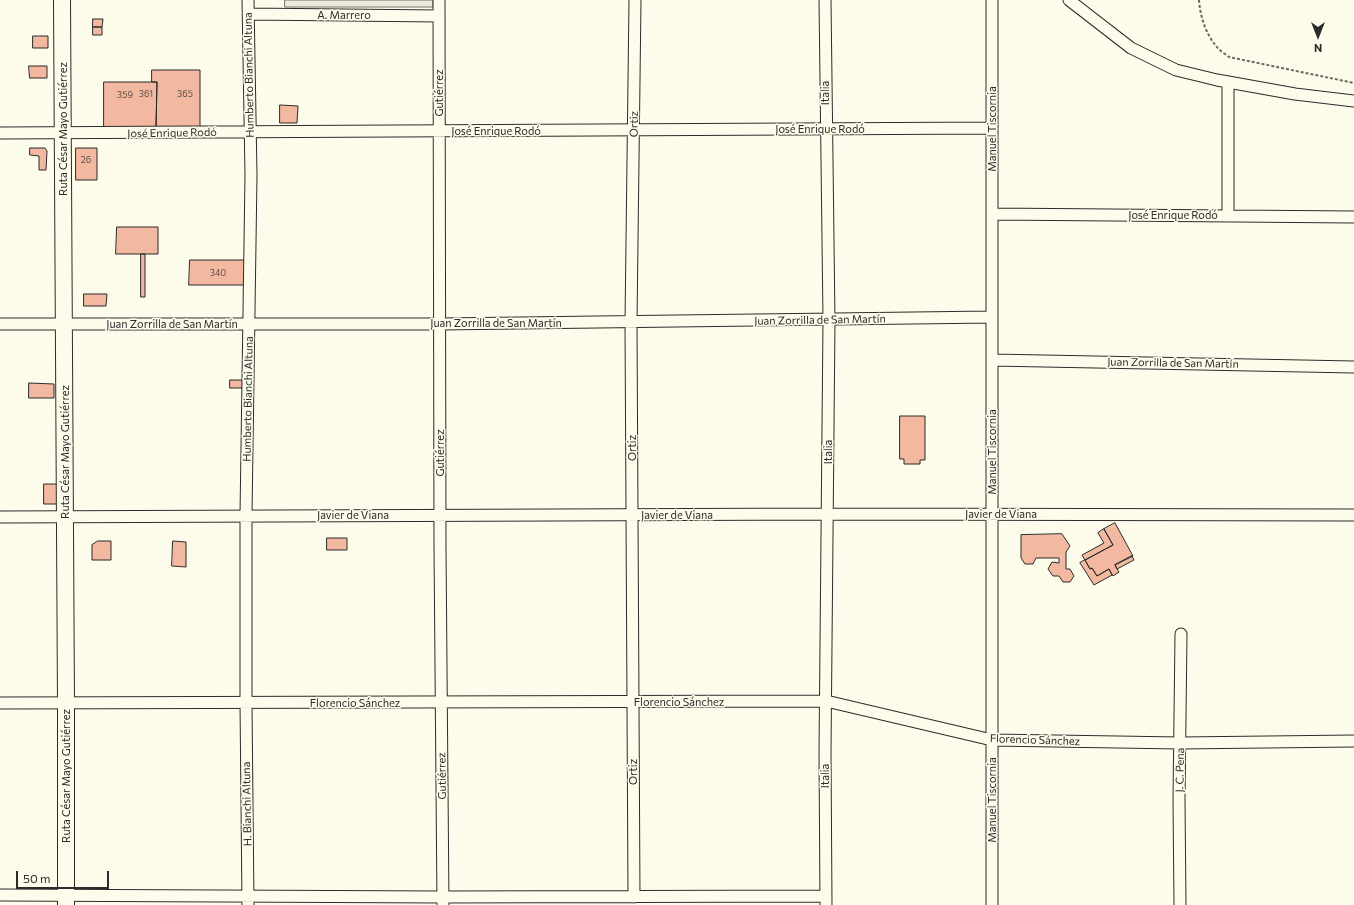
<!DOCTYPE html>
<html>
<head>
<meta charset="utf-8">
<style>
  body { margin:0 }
  #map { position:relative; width:1354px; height:905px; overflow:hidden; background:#fdfbea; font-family:Commissioner,sans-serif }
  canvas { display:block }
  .north { position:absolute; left:1298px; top:16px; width:40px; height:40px; -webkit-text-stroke:3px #fdfbea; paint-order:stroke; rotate:180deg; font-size:11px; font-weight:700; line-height:16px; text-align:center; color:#2b2b2b }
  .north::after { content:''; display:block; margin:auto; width:14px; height:18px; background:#2b2b2b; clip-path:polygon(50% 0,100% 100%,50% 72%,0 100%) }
  .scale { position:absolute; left:16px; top:871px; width:93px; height:18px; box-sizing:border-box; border:2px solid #2b2b2b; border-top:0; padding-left:5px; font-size:12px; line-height:14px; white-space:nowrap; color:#2b2b2b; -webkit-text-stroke:3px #fdfbea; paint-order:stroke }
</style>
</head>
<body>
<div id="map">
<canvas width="1354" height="905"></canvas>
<div class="north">N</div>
<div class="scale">50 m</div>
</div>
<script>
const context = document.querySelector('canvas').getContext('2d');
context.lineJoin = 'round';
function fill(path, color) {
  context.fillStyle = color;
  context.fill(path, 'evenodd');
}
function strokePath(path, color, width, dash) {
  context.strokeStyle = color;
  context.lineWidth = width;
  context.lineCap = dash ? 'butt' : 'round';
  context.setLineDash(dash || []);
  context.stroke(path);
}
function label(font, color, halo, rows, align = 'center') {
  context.font = font + ' Commissioner,sans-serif';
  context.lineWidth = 3;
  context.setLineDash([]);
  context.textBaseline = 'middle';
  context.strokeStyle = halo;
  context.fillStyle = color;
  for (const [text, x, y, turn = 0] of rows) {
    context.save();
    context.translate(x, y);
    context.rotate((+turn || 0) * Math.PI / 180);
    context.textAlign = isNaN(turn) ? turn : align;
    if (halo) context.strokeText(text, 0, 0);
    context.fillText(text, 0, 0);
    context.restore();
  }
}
const green = new Path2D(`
  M285,0H433V7H285Z`);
const building = new Path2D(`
  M93,19H103L102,27H93Z
  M93,27H102V35H93Z
  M33,36H48V48H33Z
  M29,66H47V78H30Z
  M152,70H200V127H156L157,82H152Z
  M104,82H157L156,127H104Z
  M280,105L298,106L297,123H280Z
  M30,148H45L47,151L46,170H39V156L30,155Z
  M76,148H97V180H76Z
  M117,227H158V254H116Z
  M141,254H145V297H141Z
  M190,260H246V285H189Z
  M84,294H107L106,306H84Z
  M230,380H245V388H230Z
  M29,383L54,384V398H29Z
  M900,416H925V460H920V464H904V459H900Z
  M44,484H58L57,504H44Z
  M1115,523L1133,556L1115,565L1119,572L1113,576L1109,569L1097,576L1092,568L1090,569L1085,560L1113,545L1104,529Z
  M1104,529L1113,545L1085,560L1082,555L1104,543L1098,533Z
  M1062,534L1070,546L1066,552V569H1070L1074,576L1070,582H1063L1059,576H1053L1048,569L1052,562L1059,563V558H1036L1033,564H1025L1021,558V535Z
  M327,538H347V550H327Z
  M98,541H111V560H92V545Z
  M173,541L186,542V567L172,566Z
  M1132,556L1134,560L1117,569L1115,565Z
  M1085,560L1090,569L1092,568L1097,576L1109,569L1112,575L1094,585L1080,563Z`);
const path = new Path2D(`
  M1199,0C1200,16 1206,35 1217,47C1220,51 1225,54 1229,57L1354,83`);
const street = new Path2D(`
  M439,0L440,547L443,905
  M825,0L829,320L825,752L826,905
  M992,0V905
  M1069,0L1131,48L1176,70L1217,80L1295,94L1354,101
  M249,14L439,16
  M0,133L992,128
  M992,214L1354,217
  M1228,215V82
  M0,324H440L992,317
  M992,360L1354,367
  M0,517L827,514L1354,515
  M0,703L826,701L992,740L1180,743L1354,741
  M0,895L443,897L825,896
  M634,897L631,322L635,0
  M248,905L246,703V515L251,175L248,0
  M1180,905L1179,800L1181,634`);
const secondary = new Path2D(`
  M62,0L66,703V905`);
const numberNames = [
  ["361",146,94],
  ["365",185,94],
  ["359",125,95],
  ["26",86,160],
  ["340",218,273]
];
const streetNames = [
  ["A. Marrero",344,15],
  ["Humberto Bianchi Altuna",249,75,-91],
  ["Gutiérrez",439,93,-90],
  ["Italia",825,93,-90],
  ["Ortiz",634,124,-89],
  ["Ruta César Mayo Gutiérrez",63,129,-90],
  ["José Enrique Rodó",820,129],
  ["Manuel Tiscornia",992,129,-90],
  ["José Enrique Rodó",496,131],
  ["José Enrique Rodó",172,133,-1],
  ["José Enrique Rodó",1173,215],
  ["Juan Zorrilla de San Martín",820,320,-1],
  ["Juan Zorrilla de San Martín",496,323],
  ["Juan Zorrilla de San Martín",172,324],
  ["Juan Zorrilla de San Martín",1173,363,1],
  ["Humberto Bianchi Altuna",248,399,-89],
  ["Ortiz",632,448,-90],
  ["Ruta César Mayo Gutiérrez",65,452,-90],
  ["Italia",828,452,-90],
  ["Manuel Tiscornia",992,452,-90],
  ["Gutiérrez",440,453,-90],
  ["Javier de Viana",1001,514],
  ["Javier de Viana",353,515],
  ["Javier de Viana",677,515],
  ["Florencio Sánchez",679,702],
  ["Florencio Sánchez",355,703],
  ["Florencio Sánchez",1035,740,2],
  ["J. C. Pena",1180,770,-89],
  ["Ortiz",633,772,-90],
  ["Ruta César Mayo Gutiérrez",66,776,-90],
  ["Gutiérrez",442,776,-91],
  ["Italia",825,776,-90],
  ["Manuel Tiscornia",992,800,-90],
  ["H. Bianchi Altuna",247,804,-91]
];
fill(green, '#ecebdb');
strokePath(green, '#74746e', 1);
fill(building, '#f2b8a0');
strokePath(building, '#2b2b2b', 1);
strokePath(street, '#2b2b2b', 13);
strokePath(secondary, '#2b2b2b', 18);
strokePath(path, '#6a6964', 2, [3, 2]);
strokePath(street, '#fdfbea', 11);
strokePath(secondary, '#fdfbea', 16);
label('9px', '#5d4e48', null, numberNames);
label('11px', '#2b2b2b', '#fdfbea', streetNames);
</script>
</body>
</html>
